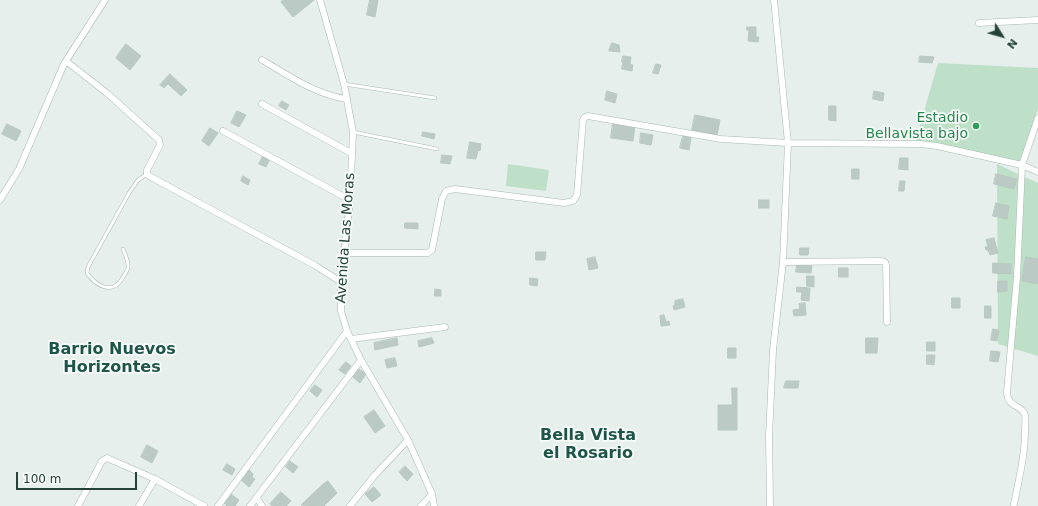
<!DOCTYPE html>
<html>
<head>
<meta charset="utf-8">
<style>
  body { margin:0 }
  #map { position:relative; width:1038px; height:506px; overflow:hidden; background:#e6efeb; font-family:"DejaVu Sans",sans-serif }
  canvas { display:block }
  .north { position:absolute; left:982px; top:16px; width:40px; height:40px; -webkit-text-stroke:3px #f7fbf9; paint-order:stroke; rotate:127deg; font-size:11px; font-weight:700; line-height:16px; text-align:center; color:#24423a }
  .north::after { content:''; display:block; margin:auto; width:14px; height:18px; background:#24423a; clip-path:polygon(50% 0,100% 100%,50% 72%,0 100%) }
  .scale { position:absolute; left:16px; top:472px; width:121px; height:18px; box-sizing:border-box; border:2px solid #24423a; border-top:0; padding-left:5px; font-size:12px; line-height:14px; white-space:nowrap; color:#24423a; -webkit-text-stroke:3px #f7fbf9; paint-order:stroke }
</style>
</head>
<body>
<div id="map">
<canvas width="1038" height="506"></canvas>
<div class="north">N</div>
<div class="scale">100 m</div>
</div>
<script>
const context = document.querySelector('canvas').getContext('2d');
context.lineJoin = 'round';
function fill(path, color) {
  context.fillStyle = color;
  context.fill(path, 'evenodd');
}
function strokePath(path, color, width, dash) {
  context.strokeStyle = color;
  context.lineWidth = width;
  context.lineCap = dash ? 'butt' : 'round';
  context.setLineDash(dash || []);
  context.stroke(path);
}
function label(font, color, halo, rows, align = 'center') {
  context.font = font + ' "DejaVu Sans",sans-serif';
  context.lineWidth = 3.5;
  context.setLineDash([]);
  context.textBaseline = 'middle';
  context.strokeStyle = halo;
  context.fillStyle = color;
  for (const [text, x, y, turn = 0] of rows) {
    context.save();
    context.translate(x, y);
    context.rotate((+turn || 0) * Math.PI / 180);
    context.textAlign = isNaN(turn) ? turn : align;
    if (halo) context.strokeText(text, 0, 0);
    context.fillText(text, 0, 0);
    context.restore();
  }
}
const green = new Path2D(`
  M938,63L1038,68V109L1019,163L915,142Z
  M508,164L549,170L546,191L506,186Z
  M997,164L1038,183V356L998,344Z`);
const building = new Path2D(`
  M283,0H314L293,17L281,2Z
  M370,0H378L375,17L367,15Z
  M747,27H756V37H759L758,42L748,41L749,30H747Z
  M612,43L619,45L620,52L609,51Z
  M126,44L141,56L130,70L116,58Z
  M623,56L631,57L630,64L622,62Z
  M920,56L934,57L932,63L919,62Z
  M623,63L633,65L632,71L622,69Z
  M656,64L661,65L658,74L653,73Z
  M170,74L187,90L181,96L168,84L164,88L160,85Z
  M607,91L617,94L615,103L605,100Z
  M874,91L884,93L883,101L873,99Z
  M282,101L289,105L286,110L279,106Z
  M829,106H836V121L829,120Z
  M237,111L246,115L239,127L231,123Z
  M695,115L720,120L717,135L692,130Z
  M613,123L635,126L633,141L611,138Z
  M7,124L21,131L16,141L2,134Z
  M210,128L218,133L209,146L202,141Z
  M423,132L435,134L434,139L422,136Z
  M641,133L653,135L651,145L640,143Z
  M683,136L691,138L689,150L680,148Z
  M470,142L481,144L480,151L478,150L476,159L467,158Z
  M442,155L452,156L450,164L441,163Z
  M263,156L270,159L266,167L259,164Z
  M900,158H908V170L899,169Z
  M852,169H859V179H852Z
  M996,174L1017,179L1014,189L994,184Z
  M243,176L250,180L248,185L241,181Z
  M900,181H905L904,191H899Z
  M759,200H769V208H759Z
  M996,203L1009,206L1007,219L993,216Z
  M405,223H418V229L405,228Z
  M994,238L998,253L990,255L988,250H986L985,247L988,246L986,240Z
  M800,248H809L808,255H800Z
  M536,252H546L545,260H536Z
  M595,257L598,268L589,270L587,259Z
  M1026,257L1038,259V284L1022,281Z
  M993,263L1011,264V274L993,273Z
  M797,265L812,266L811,273L796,272Z
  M839,268H848V277H839Z
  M807,276H814V287L807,286Z
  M530,278L538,279L537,286L530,285Z
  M998,281H1007V291L998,292Z
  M797,287L810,288L809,301L801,300L802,292H797Z
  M435,289L441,290V296H435Z
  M952,298H960V308H952Z
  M683,299L685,307L674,310L673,306L675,305V301Z
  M805,303L806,315L794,316L793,310L800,309L799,304Z
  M985,306H991V318H985Z
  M664,315L666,322L669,321L670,325L661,326L660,316Z
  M993,329L999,330L997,341L991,340Z
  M397,338L398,345L375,350L374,343Z
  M432,338L434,343L419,347L418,341Z
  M866,338H878L877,353H866Z
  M927,342H935V351H927Z
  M728,348H736V358H728Z
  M991,351L1000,352L998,362L990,361Z
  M927,355H935L934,365L927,364Z
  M395,358L397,366L387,368L385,360Z
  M346,362L351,366L345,374L339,370Z
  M359,369L366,374L360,383L353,377Z
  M786,381H799L798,388H784Z
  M315,385L322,390L317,397L310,391Z
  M732,388H737V430H718V405H732Z
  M374,410L385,426L375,433L364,417Z
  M147,445L158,451L152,463L141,457Z
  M290,461L298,467L293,473L286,467Z
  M227,464L235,469L232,475L223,470Z
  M405,466L413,474L407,481L399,472Z
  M249,470L253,474L252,477L255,479L249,487L241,480Z
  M328,481L337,493L324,506L301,505L322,485Z
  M374,487L381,495L372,502L365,494Z
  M281,492L291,501L286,506H273L270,504Z
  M231,494L239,500L235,506H227L224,503Z`);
const service = new Path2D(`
  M344,84L435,98
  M353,132L437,149
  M123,249C125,255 129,261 128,268C127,272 124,275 122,279C112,295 96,286 87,273L88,267L129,193L138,180L147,174`);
const minor = new Path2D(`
  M320,0L344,84L353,132L350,200L341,282V311L347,331L361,360L408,440L432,494L434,506
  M979,23L1038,20
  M262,60C288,75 316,95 347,99
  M66,61L108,94L159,140L160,145L147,170V174L151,177L316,266L341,282
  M262,104L351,153
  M223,131L350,200
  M0,200L19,169L64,64L105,0
  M345,253H428L432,250L442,199L446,191L455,189L564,203L573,201L577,195L583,120L585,117L588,116L721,139L788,143L921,144L937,146L1022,165L1038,172
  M783,262L882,261L885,262L886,265L887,322
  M351,339L445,327
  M257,498L262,506
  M1014,504C1019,479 1025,455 1025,430C1025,425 1026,419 1025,415C1022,404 1008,409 1007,392L1017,277L1022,165L1038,118
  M78,506L102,461L107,458L155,479L204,506
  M139,506L155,479
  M218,506L347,331
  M250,506L361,360
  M350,506L375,475L408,440
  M421,506L432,494
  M770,506L769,436L773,350L783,262L788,143L774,0`);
const markers = [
  [976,126,4,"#2e9e5b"]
];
const leisureNames = [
  ["Estadio",968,118],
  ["Bellavista bajo",968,134]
];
const streetNames = [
  ["Avenida Las Moras",346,238,-86]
];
const quarterNames = [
  ["Barrio Nuevos",112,350],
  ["Horizontes",112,368],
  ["Bella Vista",588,436],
  ["el Rosario",588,454]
];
fill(green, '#bfe0c8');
fill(building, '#bbcac4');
strokePath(building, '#b8c9c2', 1);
strokePath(service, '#a8b8b2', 4);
strokePath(minor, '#a8b8b2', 7);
strokePath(service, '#fff', 3);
strokePath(minor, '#fff', 6);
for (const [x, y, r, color] of markers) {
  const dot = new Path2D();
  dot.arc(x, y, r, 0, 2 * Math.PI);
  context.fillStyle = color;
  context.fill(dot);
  strokePath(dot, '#f7fbf9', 1.5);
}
label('14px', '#27864d', '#f7fbf9', leisureNames, 'right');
label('14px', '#24423a', '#f7fbf9', streetNames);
label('bold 16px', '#1f5548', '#f7fbf9', quarterNames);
</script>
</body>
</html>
